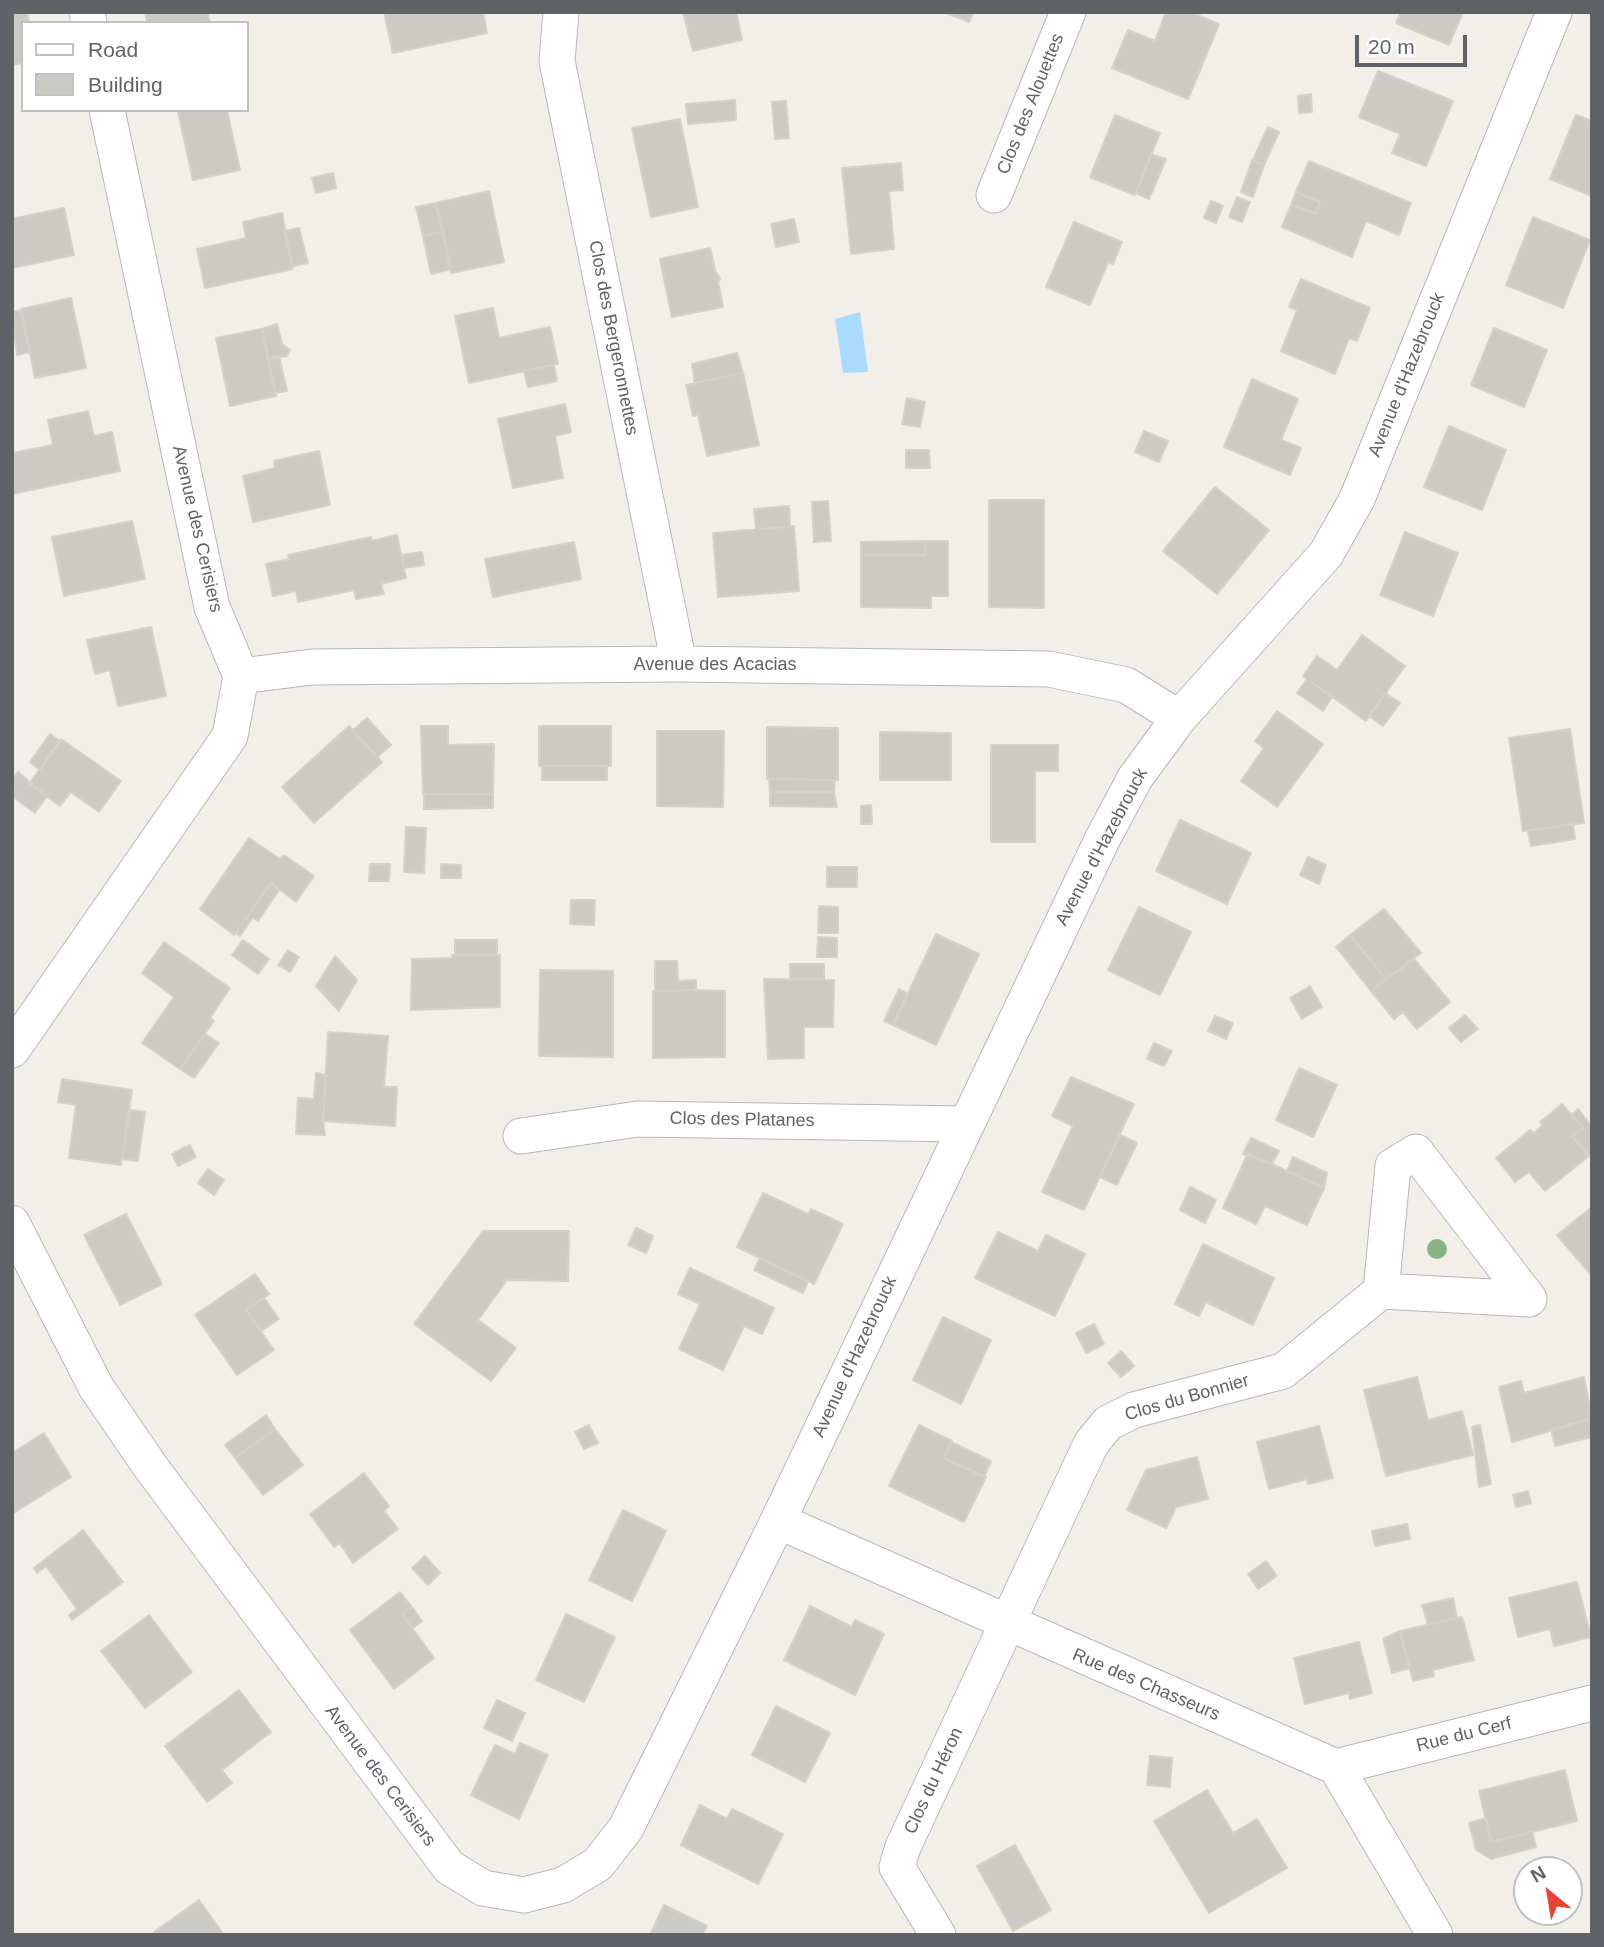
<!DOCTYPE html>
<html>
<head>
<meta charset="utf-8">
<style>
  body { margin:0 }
  #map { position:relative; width:1604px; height:1947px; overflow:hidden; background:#f1efe8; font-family:Arial,sans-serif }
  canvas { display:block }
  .frame { position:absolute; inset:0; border:14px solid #5f6368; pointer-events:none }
  .legend { position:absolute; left:21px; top:21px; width:228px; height:91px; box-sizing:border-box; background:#fff; border:2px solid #bfc1c3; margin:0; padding:9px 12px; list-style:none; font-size:21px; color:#5f6368 }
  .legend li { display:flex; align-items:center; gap:14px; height:35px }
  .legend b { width:35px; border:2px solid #bfc1c3 }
  .north { position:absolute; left:1513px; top:1856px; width:70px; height:70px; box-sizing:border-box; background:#fff; border:2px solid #bfc1c3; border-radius:50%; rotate:330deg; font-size:19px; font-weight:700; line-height:28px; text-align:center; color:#5f6368 }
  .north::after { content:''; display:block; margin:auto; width:24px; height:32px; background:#ea4335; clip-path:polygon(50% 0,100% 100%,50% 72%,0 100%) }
  .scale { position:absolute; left:1355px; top:35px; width:112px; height:32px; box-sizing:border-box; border:4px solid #5f6368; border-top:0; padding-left:9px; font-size:21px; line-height:24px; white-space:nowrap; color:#5f6368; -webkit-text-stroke:5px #fff; paint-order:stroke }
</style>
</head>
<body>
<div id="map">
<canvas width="1604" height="1947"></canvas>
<div class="frame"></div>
<ul class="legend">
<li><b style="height:9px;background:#fff"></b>Road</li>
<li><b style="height:19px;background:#cccac5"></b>Building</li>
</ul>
<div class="north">N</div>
<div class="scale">20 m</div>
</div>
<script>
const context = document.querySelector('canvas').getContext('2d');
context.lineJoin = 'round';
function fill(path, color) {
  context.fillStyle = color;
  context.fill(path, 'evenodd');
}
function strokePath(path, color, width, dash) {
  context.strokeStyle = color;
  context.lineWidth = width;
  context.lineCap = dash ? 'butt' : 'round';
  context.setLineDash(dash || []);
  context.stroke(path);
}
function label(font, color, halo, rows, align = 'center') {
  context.font = font + ' Arial,sans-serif';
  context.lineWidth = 5;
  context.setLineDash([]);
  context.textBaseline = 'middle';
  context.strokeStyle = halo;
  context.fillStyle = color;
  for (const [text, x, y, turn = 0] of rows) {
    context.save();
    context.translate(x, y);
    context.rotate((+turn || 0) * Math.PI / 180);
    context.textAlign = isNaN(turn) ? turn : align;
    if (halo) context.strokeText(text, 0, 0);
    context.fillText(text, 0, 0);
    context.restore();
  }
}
const water = new Path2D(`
  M860,312L868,372L843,373L835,319Z`);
const building = new Path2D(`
  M12,12H27L29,23H23V63L12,65Z
  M145,12H207L210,23H147Z
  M384,12H483L487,33L393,53Z
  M683,12H736L742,40L693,51Z
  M944,12H973L969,22Z
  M1166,12H1190L1219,24L1188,99L1112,68L1128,30L1155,41Z
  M1401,12H1463L1449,45L1396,23Z
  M1378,71L1453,101L1426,166L1392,153L1400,134L1359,117Z
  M1311,94L1312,112L1299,113L1298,96Z
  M735,100L736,120L688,124L686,104Z
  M786,101L789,138L775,139L772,102Z
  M184,110H227L240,170L193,180L178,112Z
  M1115,115L1160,133L1135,195L1090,177Z
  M1576,115L1592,121V196L1550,179Z
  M680,119L698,207L651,217L632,128Z
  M1268,127L1279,132L1264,165L1253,160Z
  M1151,154L1166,159L1149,199L1136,193Z
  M1252,160L1264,165L1253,197L1241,192Z
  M1309,161L1411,203L1399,235L1366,221L1352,257L1282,227L1291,205L1316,214L1320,202L1296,192Z
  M901,163L903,190L889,191L894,249L851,254L842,168Z
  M333,173L336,188L316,193L312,178Z
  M489,191L504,262L451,273L436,203Z
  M1296,192L1320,202L1316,214L1291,205Z
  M1237,197L1250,202L1242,222L1229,217Z
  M1211,201L1223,206L1216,223L1204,218Z
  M436,203L443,232L423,236L416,207Z
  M64,208L74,255L12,268V219Z
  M282,213L293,269L205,288L197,249L246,238L243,222Z
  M1533,217L1590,240L1563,308L1506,285Z
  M794,219L799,242L776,247L771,224Z
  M1074,222L1122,242L1113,264L1108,262L1090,305L1046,287Z
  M299,228L308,263L293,266L284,231Z
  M443,232L451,269L431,274L423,236Z
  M710,248L715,270L720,279L718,282L723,307L672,317L660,259Z
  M1301,279L1370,308L1357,341L1349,338L1335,374L1281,351L1297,310L1289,307Z
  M71,298L86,368L35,378L21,309Z
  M493,308L499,338L550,327L558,364L469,383L455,316Z
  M12,311H21L30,352L17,355Z
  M277,324L282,344L290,350L287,356L268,359L262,329Z
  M1494,328L1547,350L1524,407L1471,385Z
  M262,329L276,396L230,406L216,338Z
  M737,353L743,373L695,383L692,364Z
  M279,356L287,391L275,393L268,359Z
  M554,365L557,381L528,387L524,371Z
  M743,373L759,445L707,456L698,415L693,416L686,385Z
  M1252,379L1298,399L1281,440L1301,448L1290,475L1224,447Z
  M907,398L925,402L920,427L902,424Z
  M565,404L571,432L555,436L563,478L513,488L498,419Z
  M88,411L94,436L112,432L120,471L12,494V453L53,445L48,420Z
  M1449,426L1506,450L1482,510L1424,487Z
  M1144,431L1168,441L1159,462L1135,452Z
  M906,450H929L930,468H906Z
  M319,451L330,505L253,522L243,476L275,468L274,461Z
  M1215,487L1269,530L1217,594L1163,551Z
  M989,500H1044V608L989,607Z
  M828,501L831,541L814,542L812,502Z
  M789,506L790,527L756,529L754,509Z
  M132,521L145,579L64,596L52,537Z
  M794,526L799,591L718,597L713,533Z
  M1405,532L1458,553L1433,616L1380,595Z
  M397,535L406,578L381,584L384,594L356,599L354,590L298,602L296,591L273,596L266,564L289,559L288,555L371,537L372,541Z
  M926,541H948V596H931V608L861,607V555H925Z
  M926,541L925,555H861V542Z
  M574,542L581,579L493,597L485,559Z
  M422,552L424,565L404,568L402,555Z
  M151,627L166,696L118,706L110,670L95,674L87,640Z
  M1362,635L1405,666L1366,721L1303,676L1317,656L1337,670Z
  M1307,679L1332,697L1323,711L1297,693Z
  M1385,693L1400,703L1383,726L1369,716Z
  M1277,711L1323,744L1277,807L1241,781L1264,748L1255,741Z
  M367,718L391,745L377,757L353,730Z
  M349,726L382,762L314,823L282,787Z
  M421,726H448V745L494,744L493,794H423Z
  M539,726H611V766H539Z
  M767,727L838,728V780L767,779Z
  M1570,729L1584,823L1523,831L1509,738Z
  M657,731H724L723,807L657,806Z
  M880,732L951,733V780H880Z
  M50,734L60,741L40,770L30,762Z
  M61,739L121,781L99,812L71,792L60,806L29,784Z
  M991,745H1058V771H1035V842H991Z
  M542,766H607V780H542Z
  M18,772L47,796L35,813L12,796V780Z
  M769,779L835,780L834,792H770Z
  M770,792H834L837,807L770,806Z
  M424,794H493V808L424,809Z
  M871,805L872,824H861V806Z
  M1180,820L1251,853L1227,904L1156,871Z
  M1573,824L1575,839L1531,846L1528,831Z
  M406,827L426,828L424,873L404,872Z
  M249,838L280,859L284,855L314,876L296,902L271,883L234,935L200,909Z
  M1308,857L1326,865L1319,884L1300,875Z
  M370,864H390L389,881H369Z
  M441,864L461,865V878H441Z
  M827,867H857V887H827Z
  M271,883L279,890L258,921L253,917L240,936L236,933Z
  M571,900H595L594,925L570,924Z
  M819,906L838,907V933H818Z
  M1139,907L1191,932L1160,995L1108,970Z
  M1384,909L1421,953L1386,979L1350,935Z
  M936,934L979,954L936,1045L893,1025Z
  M1350,935L1386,979L1371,991L1336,947Z
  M818,937L837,938V957H817Z
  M243,940L269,959L258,974L232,955Z
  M455,940H497V955H455Z
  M164,942L230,988L210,1018L214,1021L180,1069L142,1043L174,997L142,973Z
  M288,950L299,957L290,972L278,965Z
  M452,955H500V1007L411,1010L412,959L452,958Z
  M335,956L357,980L339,1011L316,986Z
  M1414,959L1450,1002L1417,1029L1403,1012L1394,1019L1371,991Z
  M655,961H677L678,981L696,980V990L655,991Z
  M790,964H824V979H790Z
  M540,970L613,971V1057L539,1056Z
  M764,979L834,980L833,1027H804V1058L768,1059Z
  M1310,986L1322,1007L1302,1019L1290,998Z
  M899,989L908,994L893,1025L884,1021Z
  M696,990L725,991V1057L653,1058V991Z
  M1465,1015L1478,1029L1461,1042L1449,1028Z
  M1215,1016L1233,1023L1226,1039L1208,1031Z
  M328,1032L388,1036L384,1087H397L395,1126L323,1121Z
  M205,1034L219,1043L194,1078L180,1069Z
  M1154,1043L1172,1051L1164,1066L1147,1059Z
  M1299,1068L1337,1085L1313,1137L1276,1120Z
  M316,1073L326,1075L323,1121L325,1135L296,1134L298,1098L314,1099Z
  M1071,1077L1134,1104L1084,1210L1042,1192L1073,1126L1052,1116Z
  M62,1079L132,1090L121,1165L69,1158L76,1105L58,1102Z
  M1562,1104L1583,1128L1572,1136L1589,1156L1545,1191L1529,1172L1515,1182L1496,1158L1530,1130L1534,1133L1543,1125L1540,1122Z
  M1578,1109L1592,1127V1153L1589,1156L1572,1136L1583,1128L1572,1115Z
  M130,1110L145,1112L138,1161L122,1159Z
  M1120,1135L1137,1143L1117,1185L1100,1177Z
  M1251,1138L1279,1151L1272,1164L1243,1154Z
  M190,1145L196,1157L178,1166L172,1154Z
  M1248,1153L1324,1188L1307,1225L1265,1206L1256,1224L1223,1208Z
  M1293,1157L1327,1173L1324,1188L1287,1171Z
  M208,1169L224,1180L214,1195L198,1183Z
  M1190,1187L1216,1200L1205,1223L1180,1210Z
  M763,1193L808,1214L811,1209L843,1224L814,1284L737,1247Z
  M1592,1207V1274L1591,1275L1557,1235Z
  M126,1214L162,1284L120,1305L84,1235Z
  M636,1228L653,1236L646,1253L628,1245Z
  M483,1231H569L568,1281L507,1280L478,1320L516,1348L491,1381L414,1324Z
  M998,1232L1038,1251L1046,1235L1085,1254L1055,1316L975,1278Z
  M1203,1244L1274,1278L1253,1325L1206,1302L1199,1316L1175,1304Z
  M760,1258L808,1281L803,1293L754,1270Z
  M690,1268L774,1308L762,1334L744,1326L723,1370L679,1349L700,1304L678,1294Z
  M255,1274L269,1294L246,1310L274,1350L237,1375L195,1315Z
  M264,1298L279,1319L261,1331L246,1310Z
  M943,1317L991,1340L961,1404L913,1380Z
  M1094,1324L1104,1344L1086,1353L1076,1333Z
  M1121,1351L1134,1366L1121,1377L1108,1363Z
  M1417,1377L1428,1420L1462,1411L1473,1455L1386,1476L1364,1390Z
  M1584,1377L1592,1419L1512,1442L1499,1387L1521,1381L1524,1393Z
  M266,1415L275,1429L235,1458L225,1445Z
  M1591,1419L1592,1437L1555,1446L1551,1429Z
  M589,1425L598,1443L584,1449L575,1432Z
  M919,1425L952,1441L944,1458L986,1477L964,1522L889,1486Z
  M1480,1425L1491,1484L1479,1487L1472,1427Z
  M1319,1426L1333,1478L1308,1484L1307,1479L1269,1489L1257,1442Z
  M275,1429L303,1465L263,1495L235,1458Z
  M44,1433L71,1477L12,1514V1453Z
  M951,1442L991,1461L984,1477L944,1458Z
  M1197,1457L1208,1499L1176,1507L1166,1528L1127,1510L1146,1470Z
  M364,1473L389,1506L384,1511L398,1529L353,1563L340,1543L334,1547L310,1514Z
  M1528,1491L1531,1503L1516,1507L1513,1495Z
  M623,1510L666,1531L632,1601L589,1580Z
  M1407,1524L1410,1539L1375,1546L1372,1531Z
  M83,1530L123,1582L72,1620L69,1615L77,1609L46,1566L37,1573L34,1568Z
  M425,1556L440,1573L428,1585L412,1568Z
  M1266,1561L1277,1576L1258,1589L1248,1574Z
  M1577,1582L1591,1637L1554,1646L1550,1629L1518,1637L1509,1598Z
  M400,1592L412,1607L402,1614L434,1658L394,1689L350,1630Z
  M1453,1598L1457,1618L1428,1625L1422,1605Z
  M810,1606L852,1627L855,1620L884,1634L855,1695L784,1660Z
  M412,1607L422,1621L412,1629L402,1614Z
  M566,1614L615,1637L584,1702L536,1680Z
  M149,1615L192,1672L145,1708L101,1651Z
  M1462,1617L1474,1660L1433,1670L1434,1676L1413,1681L1400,1631Z
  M1400,1631L1410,1668L1392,1673L1383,1639Z
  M1359,1642L1372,1693L1350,1699L1349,1693L1305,1704L1294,1658Z
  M239,1690L271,1732L222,1770L232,1783L207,1802L165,1746Z
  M497,1700L525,1713L512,1741L484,1728Z
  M776,1706L830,1733L805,1782L752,1755Z
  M520,1743L548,1755L519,1819L471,1795L495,1745L515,1754Z
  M1150,1756L1172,1758L1170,1787L1147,1785Z
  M1565,1770L1577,1821L1491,1842L1479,1791Z
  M1207,1790L1233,1833L1257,1819L1287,1868L1209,1913L1154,1821Z
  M700,1805L727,1819L732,1809L783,1834L758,1884L681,1845Z
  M1486,1818L1491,1842L1532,1832L1536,1847L1491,1859L1476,1850L1469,1823Z
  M1015,1845L1051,1910L1013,1931L977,1866Z
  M199,1900L224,1935H156L154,1932Z
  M664,1905L707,1926L702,1935H650Z`);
const street = new Path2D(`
  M87,12L89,23
  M561,12L557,61L679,664
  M994,195L1068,12
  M241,676L312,667L679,664L1049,669L1126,685L1179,718
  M12,1050L230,736L241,676L212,607L107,110
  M521,1136L638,1119L964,1124
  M12,1223L96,1387L150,1466L449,1867L483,1888L524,1895L563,1885L598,1864L626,1828L778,1521L1102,840L1135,778L1179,718L1326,554L1357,499L1554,12
  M778,1521L1336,1767L1435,1935
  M1336,1767L1592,1703
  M938,1935L897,1867L903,1847L1091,1444L1108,1423L1134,1410L1283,1371L1381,1291L1393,1166L1416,1152L1529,1299L1381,1291`);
const trees = [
  [1437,1249]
];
const streetNames = [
  ["Clos des Alouettes",1031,104,-68],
  ["Clos des Bergeronnettes",613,338,79],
  ["Avenue d'Hazebrouck",1407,375,-68],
  ["Avenue des Cerisiers",197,529,77],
  ["Avenue des Acacias",715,665],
  ["Avenue d'Hazebrouck",1102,847,-62],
  ["Clos des Platanes",742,1120,1],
  ["Avenue d'Hazebrouck",855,1357,-65],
  ["Clos du Bonnier",1187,1398,-16],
  ["Rue des Chasseurs",1146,1685,23],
  ["Rue du Cerf",1464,1735,-14],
  ["Avenue des Cerisiers",380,1776,53],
  ["Clos du Héron",934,1781,-65]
];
fill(water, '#aadaff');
fill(building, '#cccac5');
strokePath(building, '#d6d1c6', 2);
strokePath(street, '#b5b8bc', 37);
strokePath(street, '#fff', 35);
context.fillStyle = '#89b387';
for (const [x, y] of trees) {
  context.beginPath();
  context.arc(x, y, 10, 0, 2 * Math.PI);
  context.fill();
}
label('18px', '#5f6368', '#fff', streetNames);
</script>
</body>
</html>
